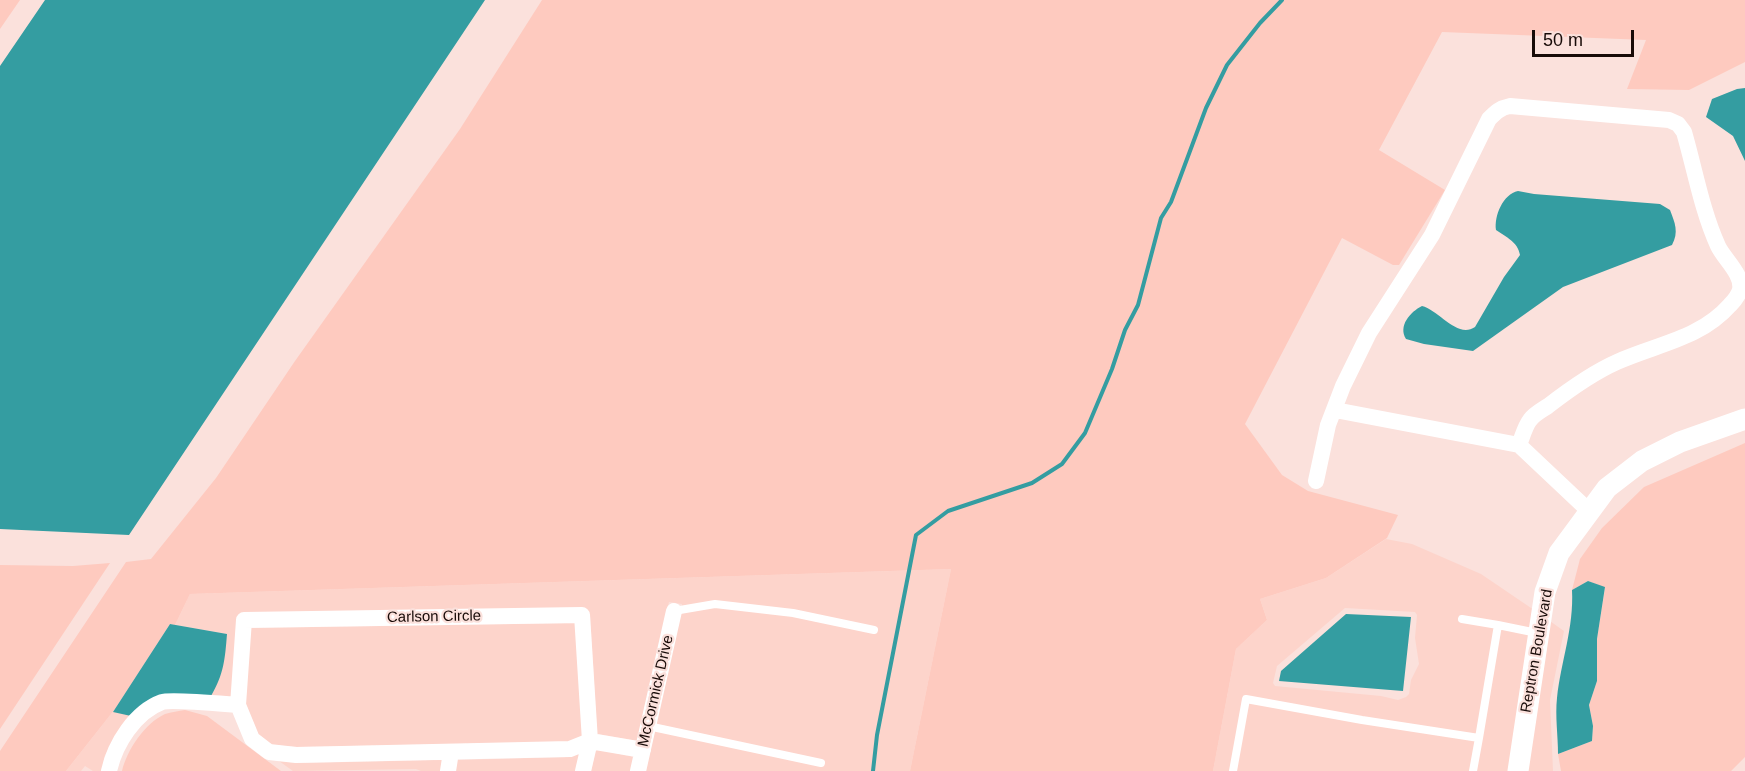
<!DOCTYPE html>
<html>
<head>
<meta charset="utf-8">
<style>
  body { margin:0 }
  #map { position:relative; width:1745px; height:771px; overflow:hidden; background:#fbe1dc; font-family:Helvetica,sans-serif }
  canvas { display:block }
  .scale { position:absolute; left:1532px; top:30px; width:102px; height:27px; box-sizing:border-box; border:3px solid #180b08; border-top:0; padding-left:8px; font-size:18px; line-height:21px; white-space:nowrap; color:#180b08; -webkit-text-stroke:4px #fbe1dc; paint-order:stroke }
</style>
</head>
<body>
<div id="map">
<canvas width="1745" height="771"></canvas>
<div class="scale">50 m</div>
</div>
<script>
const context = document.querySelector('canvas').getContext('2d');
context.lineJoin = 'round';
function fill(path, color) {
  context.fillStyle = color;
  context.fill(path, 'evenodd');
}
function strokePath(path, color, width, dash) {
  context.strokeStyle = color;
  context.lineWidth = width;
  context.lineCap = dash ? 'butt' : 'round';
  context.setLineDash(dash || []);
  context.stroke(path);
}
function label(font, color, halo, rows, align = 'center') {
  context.font = font + ' Helvetica,sans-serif';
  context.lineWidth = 4.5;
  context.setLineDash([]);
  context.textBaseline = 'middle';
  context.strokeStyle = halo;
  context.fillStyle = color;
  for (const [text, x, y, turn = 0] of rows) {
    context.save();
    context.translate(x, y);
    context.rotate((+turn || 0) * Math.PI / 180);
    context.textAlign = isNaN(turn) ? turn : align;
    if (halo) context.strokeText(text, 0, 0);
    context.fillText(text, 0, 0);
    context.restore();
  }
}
const built = new Path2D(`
  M1386,539L1412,544L1481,574L1534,610L1510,771H1213L1236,649L1267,620L1260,599L1326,578ZM1345,608L1415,612L1417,615L1415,638L1419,664L1411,680L1409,694L1406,697L1398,700L1381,696L1275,686L1273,683L1277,666Z
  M951,569L910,771H646L682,604L669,602L637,741L597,734L590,614L244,613L231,697L211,696L227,634L175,625L190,594Z
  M1547,619L1564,631L1550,700L1553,771H1525Z
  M576,623L583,736L569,742L297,747L272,745L258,734L245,703L250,628Z
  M115,709L113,711L131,716L121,728L105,755L102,771H93L85,766L81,771H66Z
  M596,749L634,757L631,771H591Z
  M580,753L576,771H455L457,760L569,757Z
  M443,760L441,771H421L416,769L293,771L279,761L301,763Z`);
const green = new Path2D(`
  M0,0H20L0,29Z
  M542,0H1745V62L1689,90L1627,89L1646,40L1442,32L1379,150L1445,190L1399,265H1393L1342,238L1245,424L1282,475L1308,491L1398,515L1387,538L1326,578L1260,599L1267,620L1236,649L1213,771H910L951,569L190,594L175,625L170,624L115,709L66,771H0V751L126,562L151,559L216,478L295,361L460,129Z
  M1745,443V757L1731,771H1561L1558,754L1592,741L1593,726L1589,705L1597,681V639L1605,588L1588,581L1572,590L1580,559L1602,528L1644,487Z
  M110,563L0,729V565L73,566Z
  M185,710L207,716L281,771H122C127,750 145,723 165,714C171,712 179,711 185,710Z`);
const water = new Path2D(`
  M45,0H485L129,535L0,529V66Z
  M1745,88V161L1733,136L1706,117L1712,99L1737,89Z
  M1518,191L1534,194L1660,204L1670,210C1675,223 1679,232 1672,245L1563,287L1473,351L1424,344L1406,339C1398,326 1410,312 1422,306C1439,310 1457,339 1475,327L1504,277L1520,255C1518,242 1506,237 1496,230C1494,216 1503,194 1518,191Z
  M1588,581L1605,587L1597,639V681L1589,705L1593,726L1592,741L1558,754C1558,736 1555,716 1557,698C1561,661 1574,628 1572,590Z
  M1346,614L1411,617L1403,691L1279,681L1281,671Z
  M170,624L227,634C225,659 224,674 211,696L131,716L113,712Z`);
const stream = new Path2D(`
  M873,771L877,735L916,535L948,511L1032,483L1062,464L1085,433L1112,369L1125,330L1138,305L1161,218L1171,202L1206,108L1227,65L1260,23L1282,0`);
const service = new Path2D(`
  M674,611L715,604L793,613L874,630
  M1462,619L1498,625
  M648,726L821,763
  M1479,738L1498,625L1537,633
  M1233,771L1246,699L1362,720L1479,738L1473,771`);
const minor = new Path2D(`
  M1335,410L1519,445
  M1316,481L1328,425L1343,386L1369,333L1432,235L1489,119C1496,112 1500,108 1510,106L1669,120L1678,124L1684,132C1695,170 1702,211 1718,246C1724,259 1743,274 1740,290C1738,296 1734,301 1730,305C1700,339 1657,344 1617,362C1592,373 1570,389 1548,406C1542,410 1534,414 1530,420C1525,426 1522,438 1519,445L1589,511
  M109,771C115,744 135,712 162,702C171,699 224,704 238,705
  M448,771L451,752
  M583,771L590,741L582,615L244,620L238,705L252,739L269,752L296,755L570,749L590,741L643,750
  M638,771L674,611`);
const tertiary = new Path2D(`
  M1518,771L1545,592L1559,553L1607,488L1642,461L1680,442L1745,419`);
const streetNames = [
  ["Carlson Circle",434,617,-1],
  ["Reptron Boulevard",1537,651,-80],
  ["McCormick Drive",656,691,-77]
];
fill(built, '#fdd4cb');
fill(green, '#fecabf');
fill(water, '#349da1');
strokePath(stream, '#349da1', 4);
strokePath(service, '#fff', 8);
strokePath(minor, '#fff', 16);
strokePath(tertiary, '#fff', 21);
label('15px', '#180b08', '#fbe1dc', streetNames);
</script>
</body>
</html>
